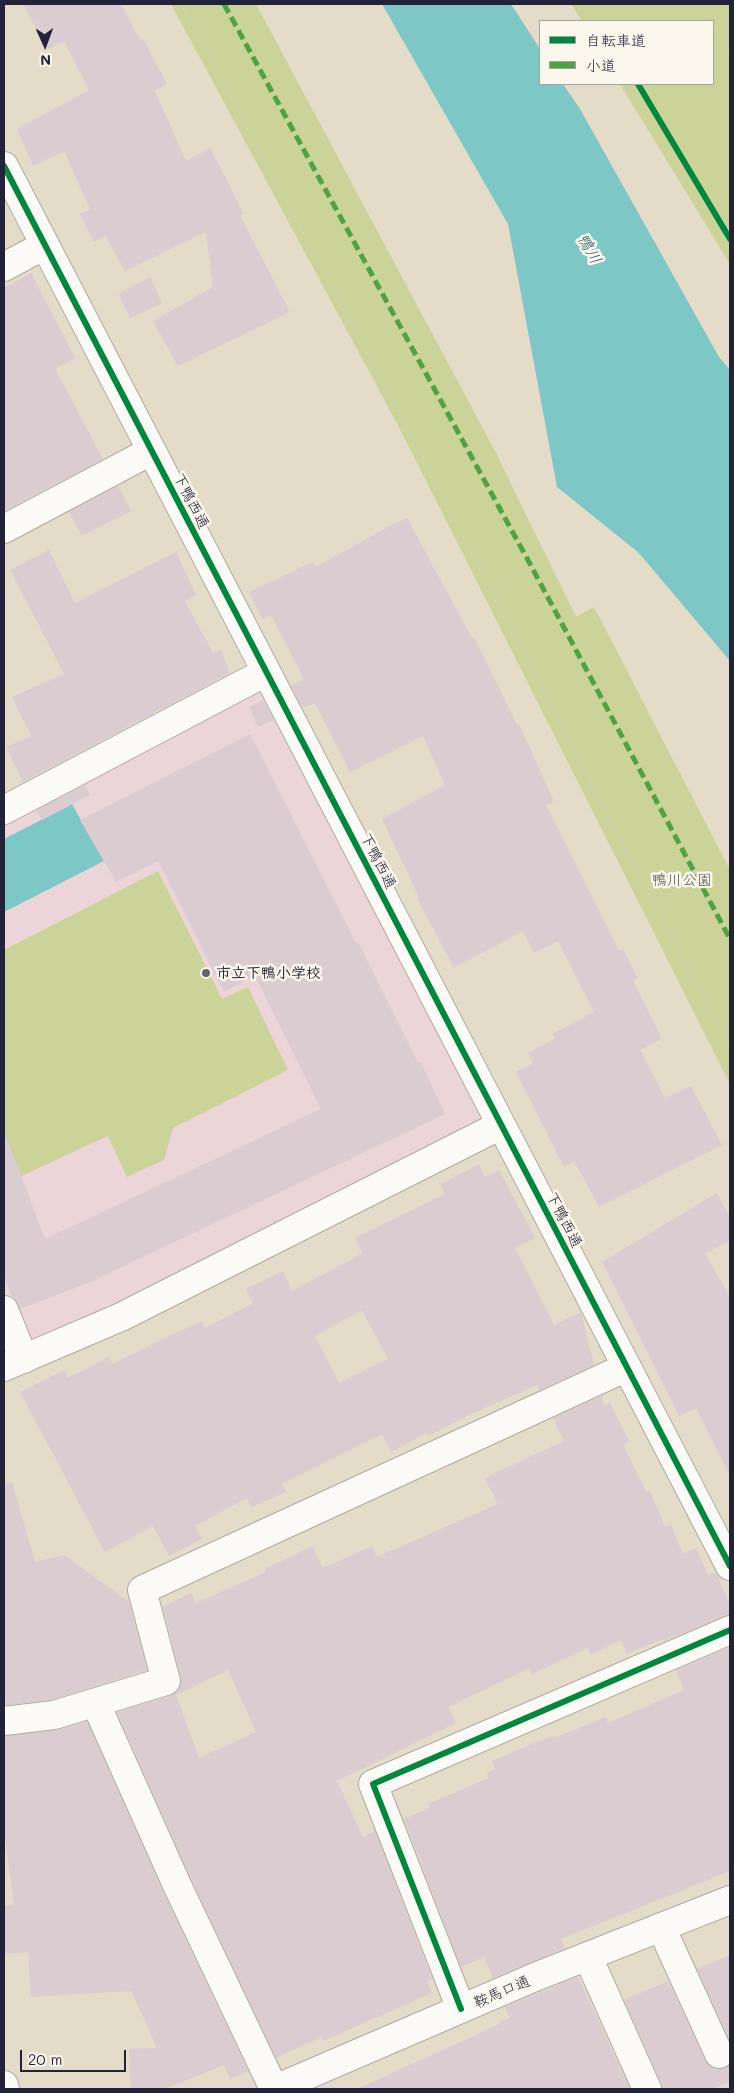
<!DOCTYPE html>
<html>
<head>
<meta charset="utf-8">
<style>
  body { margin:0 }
  #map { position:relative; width:734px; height:2093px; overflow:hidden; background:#e4dbc9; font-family:Mali,"Klee One",sans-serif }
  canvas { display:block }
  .frame { position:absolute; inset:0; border:5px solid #22223b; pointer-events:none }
  .legend { position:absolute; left:539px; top:20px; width:175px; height:65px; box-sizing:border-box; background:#fbf7ec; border:1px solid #a4a2a5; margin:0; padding:6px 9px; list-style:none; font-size:15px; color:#22223b }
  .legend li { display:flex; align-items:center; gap:10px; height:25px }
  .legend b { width:25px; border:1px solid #a4a2a5 }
  .north { position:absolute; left:20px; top:20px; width:50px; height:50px; -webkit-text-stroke:4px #fbf7ec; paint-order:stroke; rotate:178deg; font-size:14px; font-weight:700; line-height:20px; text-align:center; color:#22223b }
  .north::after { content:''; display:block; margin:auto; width:18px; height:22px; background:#22223b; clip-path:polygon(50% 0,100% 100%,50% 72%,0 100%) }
  .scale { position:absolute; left:20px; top:2050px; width:106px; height:22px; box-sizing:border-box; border:2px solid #22223b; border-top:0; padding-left:6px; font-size:15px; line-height:18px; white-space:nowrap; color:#22223b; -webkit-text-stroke:4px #fbf7ec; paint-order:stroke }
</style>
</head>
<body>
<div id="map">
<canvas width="734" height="2093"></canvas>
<div class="frame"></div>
<ul class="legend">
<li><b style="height:6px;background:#00873e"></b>自転車道</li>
<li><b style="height:6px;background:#50a245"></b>小道</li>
</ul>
<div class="north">N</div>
<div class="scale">20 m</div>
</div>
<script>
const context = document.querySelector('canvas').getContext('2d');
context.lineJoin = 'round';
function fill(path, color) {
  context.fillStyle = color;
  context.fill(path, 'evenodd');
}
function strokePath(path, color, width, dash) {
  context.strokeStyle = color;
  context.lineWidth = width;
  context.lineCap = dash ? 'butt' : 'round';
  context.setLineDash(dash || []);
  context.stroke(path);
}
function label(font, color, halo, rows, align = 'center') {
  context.font = font + ' Mali,"Klee One",sans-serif';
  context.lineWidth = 5;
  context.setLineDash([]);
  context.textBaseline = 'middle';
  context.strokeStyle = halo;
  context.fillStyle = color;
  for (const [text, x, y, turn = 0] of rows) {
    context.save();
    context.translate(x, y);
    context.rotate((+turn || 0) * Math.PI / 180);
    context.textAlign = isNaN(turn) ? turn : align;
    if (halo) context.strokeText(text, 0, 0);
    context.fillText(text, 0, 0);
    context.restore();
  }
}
const built = new Path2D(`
  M253,689L267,693L483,1123L27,1346L4,1284V822Z`);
const green = new Path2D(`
  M171,4H256L495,451L576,617L594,607L730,870V1084L400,429Z
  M571,4H730V264L620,84H713V21H582Z
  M158,871L222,999L248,987L288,1070L173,1128L164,1160L127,1177L108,1136L4,1184V950Z`);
const water = new Path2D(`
  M382,4H511L540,49V84H563L580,109L719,357L730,370V661L639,553L557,487L508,224Z
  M72,804L104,861L4,912V839Z`);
const building = new Path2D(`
  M23,4H121L140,40L143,39L167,84L155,91L186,161L210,148L236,198L243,214L240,215L290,312L178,366L153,321L213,287L206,232L125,271L106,236L94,242L80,214L90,209L64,151L33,166L17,129L89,90L64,41L48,49Z
  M31,273L75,358L55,369L103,459L4,511V288Z
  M150,277L162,303L130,318L118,294Z
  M118,486L131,511L82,536L69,512Z
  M407,518L472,638L474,637L517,725L519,724L554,802L546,805L619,951L623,949L638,978L633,981L662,1039L640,1050L665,1098L691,1086L722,1145L599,1207L574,1161L564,1167L516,1072L533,1063L528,1053L555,1039L552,1034L594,1012L558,941L534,953L523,931L454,968L417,898L419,897L382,819L445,785L423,736L350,772L315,703L303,708L291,686L304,679L271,615L262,619L249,592L313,562L316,567L390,526Z
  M49,550L75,603L176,552L196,595L185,601L213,653L221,650L230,673L23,782L6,747L31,736L12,697L64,674L10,570Z
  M263,700L274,720L258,727L249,707Z
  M250,734L356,943L358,942L418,1063L421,1062L445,1114L88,1283L20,1309L12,1297L4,1275V1136H6L45,1239L321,1109L255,976L224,992L158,861L116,882L80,820Z
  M85,785L90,795L42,820L37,810Z
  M479,1164L485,1177L499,1170L535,1238L515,1248L554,1325L581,1312L594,1365L539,1390L537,1385L471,1414L428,1436L427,1433L391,1452L382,1434L282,1484L286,1492L251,1507L247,1498L195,1526L202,1539L169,1556L153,1526L105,1552L20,1392L64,1370L68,1378L109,1357L112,1364L201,1321L205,1328L253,1303L246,1289L283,1271L292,1291L363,1253L355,1238L445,1194L440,1185ZM362,1310L388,1359L339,1383L315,1336Z
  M717,1193L730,1217V1240L705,1254L730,1297V1476L696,1408L679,1416L602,1262Z
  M602,1396L604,1406L610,1403L629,1441L623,1444L646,1492L650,1491L665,1527L671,1525L683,1554L696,1548L708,1575L716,1572L730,1605V1615L724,1616L664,1641L663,1639L627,1654L621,1640L591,1655L588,1648L532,1674L530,1668L448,1707L456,1723L337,1781L363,1837L375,1831L432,1979L427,1981L432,1993L323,2041L321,2037L276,2058L191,1878L117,1712L171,1696L177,1692L181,1685V1677L163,1607L191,1593L196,1603L266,1572L265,1569L312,1546L323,1568L372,1546L377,1557L498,1504L485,1478L564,1441L553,1418ZM228,1670L256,1732L199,1758L176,1695Z
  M12,1482L35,1562L64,1555L129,1602L147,1670L51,1700L6,1705L4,1692V1483Z
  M730,1647V1871L561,1939L565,1948L493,1978L484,1957L461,1967L404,1819L430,1808L428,1804L489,1778L487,1773L495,1769L492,1761L554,1735L555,1738L606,1717L608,1723L684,1690L676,1670Z
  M87,1721L163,1892L248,2071L230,2079L224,2065L165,2089H131L129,2049L157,2048L131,1991L31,1997L28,1952L4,1954V1906L14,1905L4,1830V1736L56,1730Z
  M730,1955V2041L697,1969Z
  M578,1977L630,2089H357L500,2024L499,2022L510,2018L505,2007Z
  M668,1981L705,2060L710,2066L717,2069L725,2068L730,2064V2081L713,2089H662L661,2083L624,2000Z`);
const path = new Path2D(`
  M181,4L380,378L730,1048
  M701,4L711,21
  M713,24L730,53
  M491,590L531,568`);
const minor = new Path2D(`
  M4,166L730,1566
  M4,267L45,245
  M4,529L151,451
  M4,810L266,672
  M4,1310L24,1359
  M4,1367L121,1317L501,1125
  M96,1704L177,1885L274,2089
  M4,1721L54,1715L166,1681L142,1590L627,1367
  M661,1927L719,2054
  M588,1957L647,2089
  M461,2009L373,1784L730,1630
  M4,2085L5,2089
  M275,2089L535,1977L730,1900`);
const quiet = new Path2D(`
  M224,4L529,562L730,939`);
const cycleway = new Path2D(`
  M638,84L730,239
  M4,166L730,1566
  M461,2009L373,1784L730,1630`);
const markers = [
  [206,973,5,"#66636d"]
];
const streetNames = [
  ["下鴨西通",191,501,63],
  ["下鴨西通",378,861,63],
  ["下鴨西通",564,1220,63],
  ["鞍馬口通",502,1992,-23]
];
const parkNames = [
  ["鴨川公園",682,880]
];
const poiNames = [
  ["市立下鴨小学校",216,973]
];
const waterNames = [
  ["鴨川",589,249,60]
];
fill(built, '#ebd5d8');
fill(green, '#cbd398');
fill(water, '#7dc7c7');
fill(building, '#daccd1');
strokePath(minor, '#afaaa1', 30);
strokePath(path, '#d1cfcc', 3, [1, 4]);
strokePath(minor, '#fbfaf7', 28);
strokePath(quiet, '#50a245', 5, [10, 5]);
strokePath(cycleway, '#00873e', 6);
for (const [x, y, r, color] of markers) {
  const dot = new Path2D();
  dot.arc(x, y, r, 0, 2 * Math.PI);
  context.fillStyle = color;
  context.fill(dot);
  strokePath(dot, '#fbf7ec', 2);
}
label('15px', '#22223b', '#fbf7ec', streetNames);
label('15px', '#4e554b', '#fbf7ec', parkNames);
label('bold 15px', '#22223b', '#fbf7ec', poiNames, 'left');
label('italic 16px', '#32596c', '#fbf7ec', waterNames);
</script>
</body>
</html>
